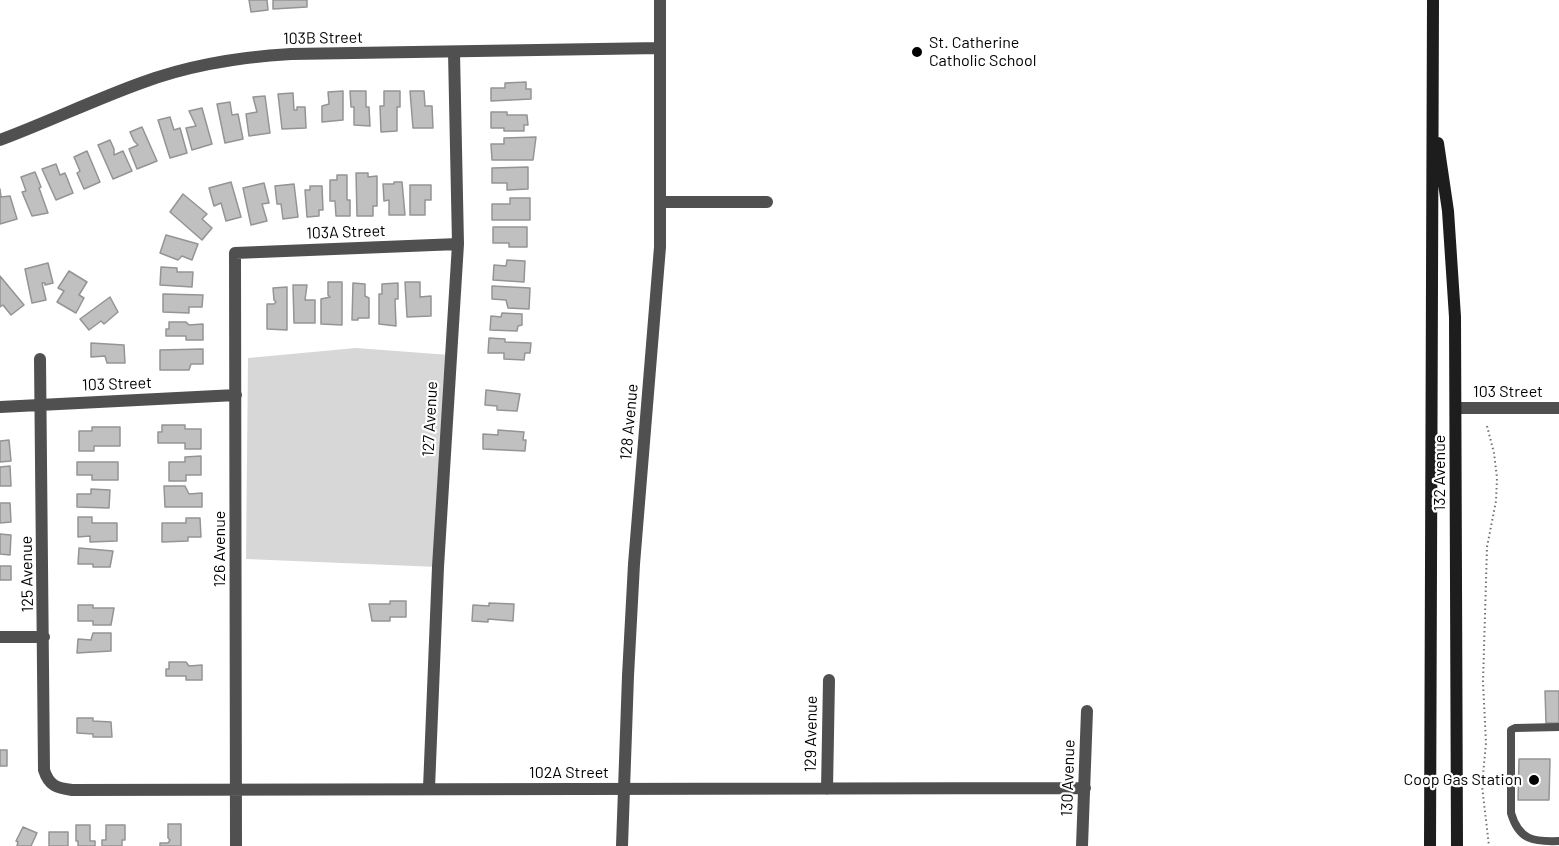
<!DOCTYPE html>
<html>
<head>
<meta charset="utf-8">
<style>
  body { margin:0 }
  canvas { display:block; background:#fff }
</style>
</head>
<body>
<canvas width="1559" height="846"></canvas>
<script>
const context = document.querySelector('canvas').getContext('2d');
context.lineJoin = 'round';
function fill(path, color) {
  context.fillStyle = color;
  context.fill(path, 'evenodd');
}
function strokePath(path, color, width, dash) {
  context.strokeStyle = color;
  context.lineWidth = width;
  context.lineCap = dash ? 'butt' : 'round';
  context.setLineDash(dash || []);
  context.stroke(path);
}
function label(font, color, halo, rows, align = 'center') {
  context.font = font + ' Barlow,sans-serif';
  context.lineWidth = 4.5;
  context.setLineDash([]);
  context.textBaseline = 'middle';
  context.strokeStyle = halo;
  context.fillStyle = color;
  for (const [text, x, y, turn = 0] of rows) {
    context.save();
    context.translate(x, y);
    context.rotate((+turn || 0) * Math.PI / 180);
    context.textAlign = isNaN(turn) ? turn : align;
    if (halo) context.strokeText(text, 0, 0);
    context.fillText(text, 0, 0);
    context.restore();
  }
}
const green = new Path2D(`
  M356,348L450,355L438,567L246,559L248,358Z`);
const building = new Path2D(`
  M249,0H267L268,10L251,12Z
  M273,0H307V7L273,9Z
  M526,82V89H531V99L491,101V88H505V83Z
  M343,91V120L322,122V106L329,104L328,92Z
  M350,91H366V107H369L370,126L354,125V107H351Z
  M384,91H400V107H397V131L381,132L380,106H384Z
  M410,91H424L425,106H432L433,128H413Z
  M293,93L294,110H297V107H305L306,128L282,129L278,94Z
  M265,96L270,133L249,136L246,114L257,112L253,97Z
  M230,102L232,115L238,114L243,139L225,143L217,104Z
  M202,108L212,144L192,150L186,128L196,126L189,111Z
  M491,112H507V115H527L528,125H524V131H504V128H491Z
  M170,117L174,130L180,128L187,153L170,158L158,120Z
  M142,127L157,161L137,169L129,149L138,145L134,141L130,132Z
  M536,137L533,160H492L491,144H504V138Z
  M110,140L114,149V155L123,151L132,171L113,179L98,145Z
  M87,151L100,182L84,189L77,173L80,171L74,157Z
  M56,164L60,175L65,173L73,193L56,200L42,169Z
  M528,167V189L507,190V183H492V168Z
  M35,172L41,187L39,188L48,213L32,216L22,192L26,191L21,177Z
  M356,173H368V177L377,176V206H373V216H357Z
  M337,175H347V200H350V216H336L335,201H330V180H337Z
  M231,182L241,217L226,221L221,203L214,206L209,188Z
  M394,182H402L405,215H389V200L384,201L383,184H394Z
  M264,183L269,203L262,204L267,221L251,225L243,188Z
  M294,184L298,217L283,219L281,204H277L275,186Z
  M410,185H431V200H425V215H410Z
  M310,186H322L323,210H319V216L307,217L305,190H310Z
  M0,189L1,197L10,196L17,219L0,224Z
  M183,194L207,214L202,219L212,228L202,240L170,212Z
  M510,198H530V220H492V204H510Z
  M493,227H527V247H509V243H493Z
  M166,235L198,244L192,260L182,256L178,260L160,253Z
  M507,260L525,261L524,282L493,280L494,265L506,266Z
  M48,263L53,283L45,285V283H42L46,300L32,303L25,269Z
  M161,267L177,268V272H193L192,287L160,285Z
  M69,271L87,282L79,295L84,298L76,313L57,302L64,291L58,288Z
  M0,276L24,305L11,315L3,305L0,307Z
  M328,282H342V325L321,324V299L330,297L328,295Z
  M405,282H420V297L431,296V316L407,317Z
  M353,283L365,284V296L369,298V318H358V320H352Z
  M398,283V299H395L396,326L379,324V294H382V284Z
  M293,285H307L305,300H315V323H294Z
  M492,286L530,288L529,309L508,308L506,300L492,299Z
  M287,287V330L267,329V304H274L276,302L274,300L273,288Z
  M163,294L203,295L202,307H189V313L163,312Z
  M110,297L118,312L104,324L101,321L89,330L80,319Z
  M502,313L522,314V325L518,326L517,331L490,330L491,316L501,317Z
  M169,322H186L189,325L203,324V340H186V336H166V329H169Z
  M489,338L505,339V342L531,343L530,353H525L524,360L504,359V353H488Z
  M91,343L124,345L125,363H107L105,356L91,357Z
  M203,349V364H191L189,370H160V350Z
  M486,390L520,394L517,411L497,410V406L485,405Z
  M162,425H185V429H201V449H185V443H158V432H162Z
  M92,427H120V446H94V451H79V431H92Z
  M498,430L524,432L523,440H526L525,451L483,449V434L498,435Z
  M9,440L11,461L0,462V441Z
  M201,456V475H186V481H169V462H185V457Z
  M77,462H118V480H92V475H77Z
  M10,466L11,486H0V467Z
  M164,486H185L189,494L202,493V507H165Z
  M91,489L110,490L109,508L77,507V494H91Z
  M0,503H10L11,522L0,523Z
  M78,517H92V523H117V541L90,542V536L78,537Z
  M186,518H200L201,537H188V541L162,542V523H186Z
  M0,534L11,535L10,555L0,554Z
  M79,548L113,551L110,567H93V564H78Z
  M0,566H11V580H0Z
  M390,601H406V617H390V621H372L369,604H390Z
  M489,603L514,604L513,621L488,619V622L472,621L473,605L489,606Z
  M78,605H93V608H114L111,625H93V621H78Z
  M93,633H111V651L77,653L78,639L91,640Z
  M169,662H186L189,666L202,665V680H186V676H166V669H169Z
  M1545,691H1559V723H1546Z
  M77,718H93V721L111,722L112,737H93V734L77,733Z
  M0,750H7V766H0Z
  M1519,759H1550L1549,800H1518Z
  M168,824H181V846H160V843H168L170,840L168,838Z
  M76,825H90V841H95V846H78V841H76Z
  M106,825H125V840H122V846H102V840H106Z
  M23,827L37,833L31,846H17L18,842L16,841Z
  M49,832H68V846H49Z`);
const path = new Path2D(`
  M1487,426L1494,453L1497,478L1496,501L1487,547L1483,682L1486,743L1482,786L1489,846`);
const service = new Path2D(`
  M1559,727L1515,728L1511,730V813C1519,840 1533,842 1559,841`);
const minor = new Path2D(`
  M660,202H767
  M40,359L44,770C49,786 57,788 72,790L1085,788
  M0,407L236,395
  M0,637H44
  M429,788L438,567L458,244L454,52
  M827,789L829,680
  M236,846L235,253L458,244
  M1082,846L1087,711`);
const tertiary = new Path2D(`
  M0,140C48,122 94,100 141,83C189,65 240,57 291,54L660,48
  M1456,408H1559
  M622,846L628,676L634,564L660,247V0`);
const secondary = new Path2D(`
  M1438,143L1448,211L1455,317L1457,846
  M1430,846L1433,0`);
const markers = [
  [917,52,6,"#000"],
  [1534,780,6,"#000"]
];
const streetNames = [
  ["103B Street",323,38,-1],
  ["103A Street",346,232,-2],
  ["103 Street",117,384,-2],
  ["103 Street",1508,392],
  ["127 Avenue",430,419,-87],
  ["128 Avenue",629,422,-85],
  ["132 Avenue",1440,473,-90],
  ["126 Avenue",220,549,-90],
  ["125 Avenue",27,574,-91],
  ["129 Avenue",811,734,-89],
  ["102A Street",569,773],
  ["130 Avenue",1068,778,-88]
];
const poiNames = [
  ["St. Catherine",929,43],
  ["Catholic School",929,61],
  ["Coop Gas Station",1522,780,"right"]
];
fill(green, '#d7d7d7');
fill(building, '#c0c0c0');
strokePath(building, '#949494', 1.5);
strokePath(path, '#727272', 2, [1.5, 3]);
strokePath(service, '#505050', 8);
strokePath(minor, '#505050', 12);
strokePath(tertiary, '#505050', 12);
strokePath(secondary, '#1d1d1d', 12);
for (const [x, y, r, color] of markers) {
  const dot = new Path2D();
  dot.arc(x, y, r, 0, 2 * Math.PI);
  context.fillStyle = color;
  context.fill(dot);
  strokePath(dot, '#fff', 2);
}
label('16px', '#000', '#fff', streetNames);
label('16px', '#000', '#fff', poiNames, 'left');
</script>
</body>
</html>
